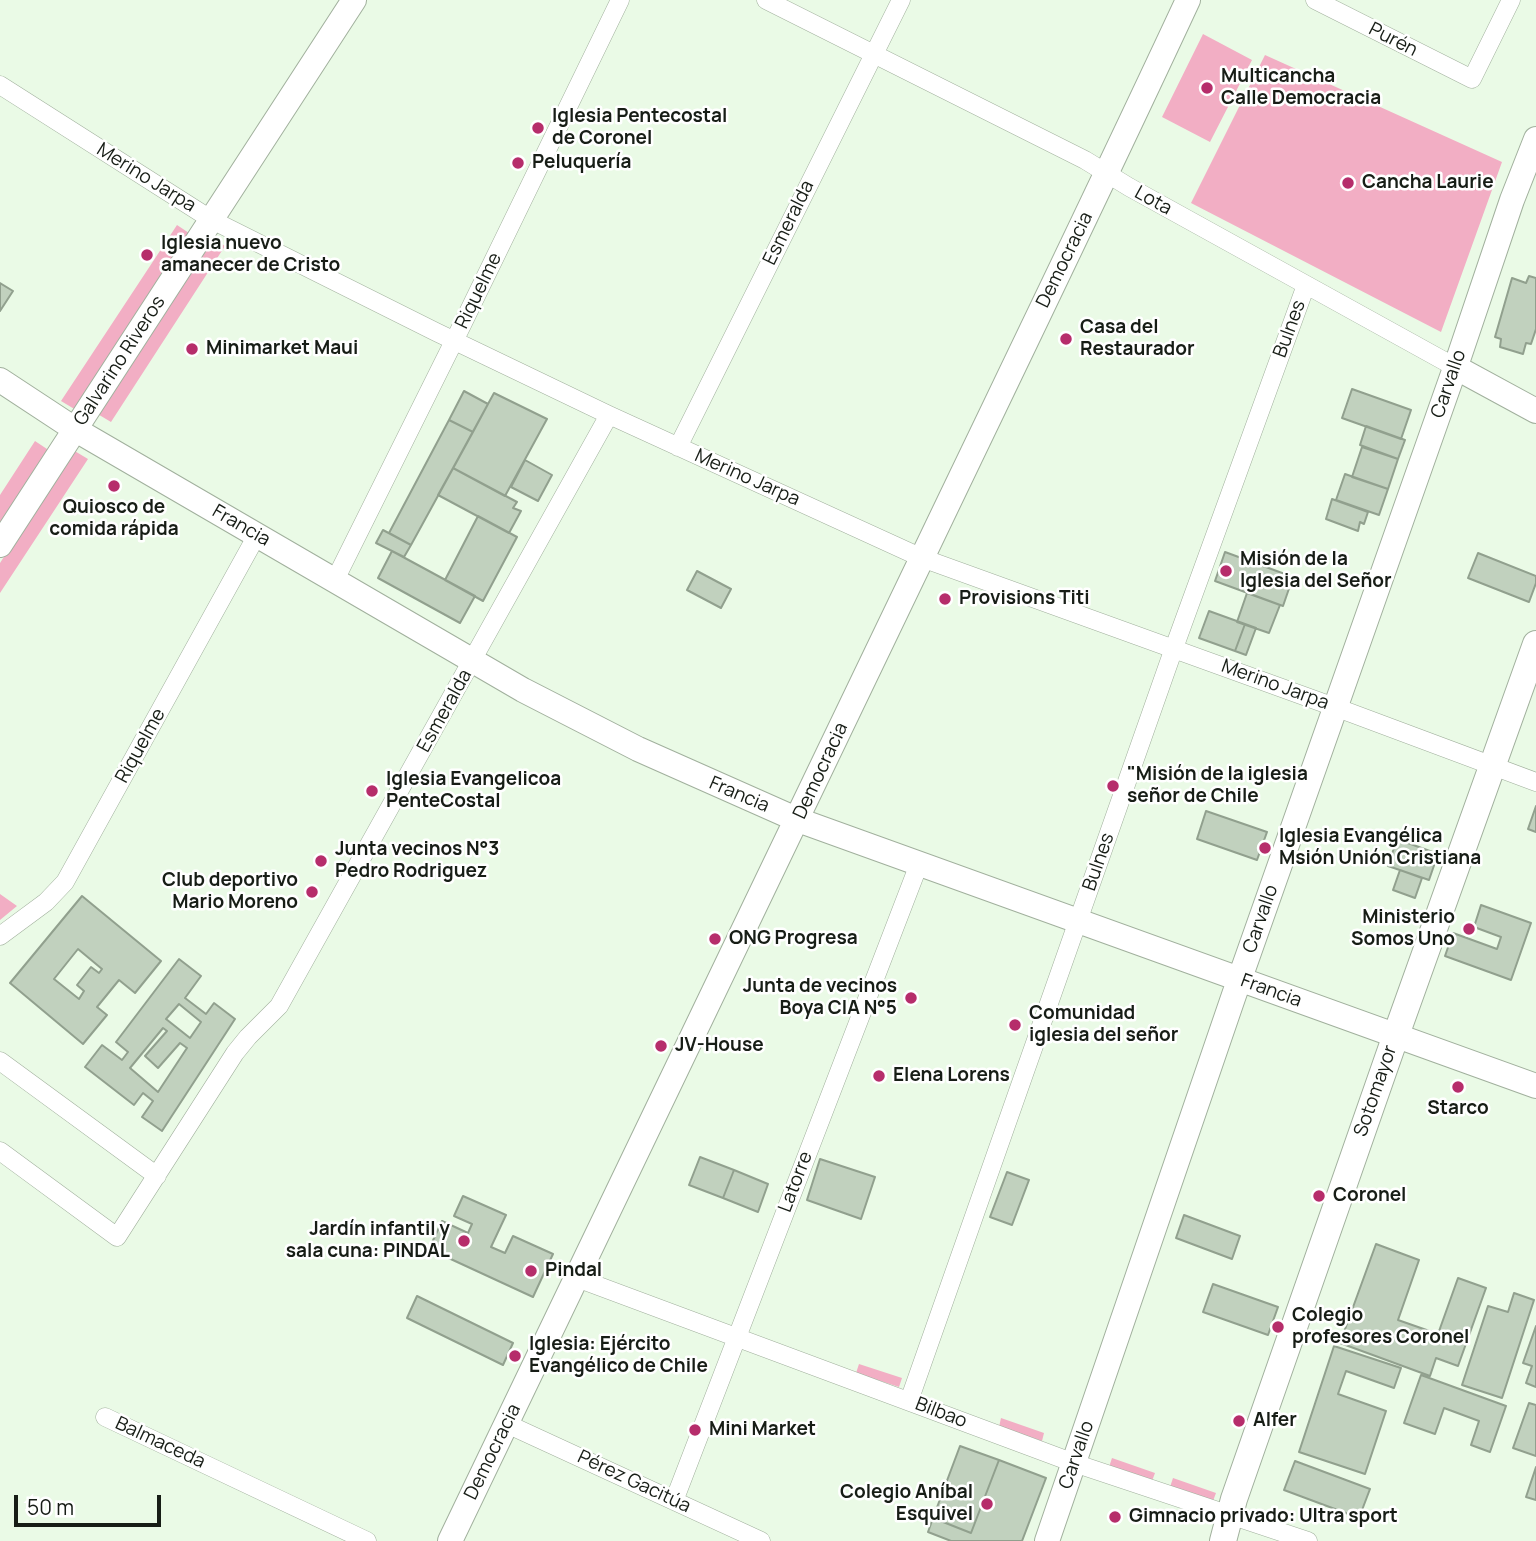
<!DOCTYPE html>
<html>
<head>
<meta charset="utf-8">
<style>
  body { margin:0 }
  #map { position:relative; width:1536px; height:1541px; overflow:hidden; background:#eafae6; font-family:Manrope,sans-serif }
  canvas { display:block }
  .scale { position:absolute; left:14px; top:1495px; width:147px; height:32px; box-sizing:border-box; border:4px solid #171d16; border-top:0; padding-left:9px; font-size:21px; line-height:24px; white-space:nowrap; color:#171d16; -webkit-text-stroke:5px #fff; paint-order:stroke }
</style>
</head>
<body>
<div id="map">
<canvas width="1536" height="1541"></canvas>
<div class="scale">50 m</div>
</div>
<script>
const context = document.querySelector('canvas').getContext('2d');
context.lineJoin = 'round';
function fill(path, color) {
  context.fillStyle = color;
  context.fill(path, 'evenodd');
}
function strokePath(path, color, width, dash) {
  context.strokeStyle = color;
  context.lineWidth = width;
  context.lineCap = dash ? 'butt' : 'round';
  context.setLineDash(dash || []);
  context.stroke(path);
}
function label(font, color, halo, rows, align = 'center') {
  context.font = font + ' Manrope,sans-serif';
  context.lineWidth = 5;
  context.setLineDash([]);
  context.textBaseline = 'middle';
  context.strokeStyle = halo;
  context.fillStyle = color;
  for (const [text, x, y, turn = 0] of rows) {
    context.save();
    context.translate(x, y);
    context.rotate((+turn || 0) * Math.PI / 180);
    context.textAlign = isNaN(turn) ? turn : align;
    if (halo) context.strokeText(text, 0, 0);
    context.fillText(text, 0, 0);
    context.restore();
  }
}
const green = new Path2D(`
  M1203,34L1252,60L1210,142L1162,117Z
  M1265,55L1502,162L1441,332L1191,203Z
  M177,225L189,233L76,410L61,401Z
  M212,238L225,246L111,422L96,413Z
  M35,441L50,451L0,528V495Z
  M73,450L88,459L0,593V563Z
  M0,894L17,906L0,920Z
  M859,1364L902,1378L899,1387L856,1373Z
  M1001,1418L1044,1433L1042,1441L999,1427Z
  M1112,1458L1155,1473L1152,1481L1109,1467Z
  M1173,1478L1216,1493L1213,1501L1170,1487Z`);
const building = new Path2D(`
  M1529,276L1536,278V329L1531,344L1526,343L1523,354L1500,347L1501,339L1495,337L1512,278L1526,283Z
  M0,283L13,291L0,311Z
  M1352,389L1411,410L1401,439L1342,418Z
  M464,391L488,404L473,432L449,420Z
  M494,393L547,419L505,496L453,468Z
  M449,420L473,432L411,545L389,533Z
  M1366,426L1405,440L1398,459L1360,445Z
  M1362,447L1398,459L1388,489L1352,477Z
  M525,460L552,475L538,501L511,487Z
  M453,468L517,502L513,508L521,511L509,533L438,495Z
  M1345,474L1388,489L1379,515L1336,500Z
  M1332,499L1368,512L1364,524L1360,522L1358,531L1326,519Z
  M478,516L517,537L483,601L445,580Z
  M383,530L411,545L404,557L376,543Z
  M392,551L475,596L460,623L378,578Z
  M1225,552L1293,577L1283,606L1215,581Z
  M1478,553L1536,576V583L1529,602L1468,578Z
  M697,571L731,589L721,608L687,590Z
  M1247,593L1280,605L1269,633L1237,622Z
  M1209,611L1245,624L1235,651L1199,638Z
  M1245,624L1256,628L1246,655L1235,651Z
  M1536,806V832L1528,829Z
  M1206,811L1267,832L1257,860L1197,839Z
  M1397,839L1438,854L1429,880L1388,866Z
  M1400,870L1422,878L1415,898L1393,890Z
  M82,896L161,961L135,993L119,980L97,1007L107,1015L83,1044L10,983ZM78,949L102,969L99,973L91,967L77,985L84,991L79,999L54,979Z
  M1481,905L1531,923L1511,980L1445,956L1453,933L1497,949L1501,937L1474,927Z
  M179,959L201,976L185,998L206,1014L214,1003L235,1019L162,1131L142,1117L153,1101L143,1093L134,1105L85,1067L102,1045L122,1060L128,1052L116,1042ZM179,1004L201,1022L190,1038L166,1019ZM163,1028L167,1031L145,1056L158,1068L180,1043L187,1048L158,1092L130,1068Z
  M700,1157L734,1170L723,1198L689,1185Z
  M820,1159L875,1177L861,1219L807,1200Z
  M734,1170L768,1184L758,1212L723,1198Z
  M1007,1172L1029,1180L1012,1225L990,1217Z
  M463,1196L506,1215L491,1247L505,1253L513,1236L553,1254L533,1297L429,1249L442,1221L468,1233L472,1224L454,1216Z
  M1184,1215L1240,1236L1232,1259L1176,1238Z
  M1376,1244L1419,1260L1398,1320L1438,1334L1458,1278L1486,1288L1458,1366L1436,1358L1430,1376L1340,1343Z
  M1213,1284L1278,1307L1268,1335L1203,1312Z
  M1514,1293L1534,1300L1502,1398L1462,1385L1488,1306L1508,1312Z
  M417,1296L513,1343L503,1365L407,1318Z
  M1536,1326V1387L1526,1383L1532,1366L1523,1363Z
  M1334,1346L1401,1368L1394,1388L1346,1371L1338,1394L1386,1411L1365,1474L1299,1452Z
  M1421,1375L1506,1406L1490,1452L1471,1445L1479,1421L1444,1408L1435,1434L1404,1423Z
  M1529,1403L1536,1405V1456L1513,1448Z
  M960,1446L999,1460L971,1533L933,1518Z
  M999,1460L1046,1478L1022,1541H951L928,1532L933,1518L971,1533Z
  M1295,1461L1370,1489L1359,1518L1284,1490Z
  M1536,1467V1500L1526,1497Z`);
const street = new Path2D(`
  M766,0L1085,160L1129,187L1455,367
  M1315,0L1472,79L1511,0
  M0,85L212,220L436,332L609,415L922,558L1351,713L1536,782
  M678,447L901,0
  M335,580L462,325L620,0
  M0,936L46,902L65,882L257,535
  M0,1061L157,1176
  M0,1151L117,1237L235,1053L248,1037L279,1006L609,415
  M577,1278L1074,1463L1308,1541
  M909,1401L1174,648L1306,285
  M105,1417L367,1541
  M507,1424L761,1541
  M674,1501L919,864`);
const secondary = new Path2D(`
  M1455,367L1536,411
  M0,380L76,430L523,690L638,749L798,820L1536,1086
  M0,545L354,0
  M450,1541C608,1214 765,886 922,558C1011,372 1101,187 1188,0
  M1047,1541L1234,995L1460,354L1512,200L1536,139`);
const primary = new Path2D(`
  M1223,1541L1234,1499L1396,1035L1536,644`);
const markers = [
  [1207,88,7,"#b62d6b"],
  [538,128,7,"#b62d6b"],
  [518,163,7,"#b62d6b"],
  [1348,183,7,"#b62d6b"],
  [147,255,7,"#b62d6b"],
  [1066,339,7,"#b62d6b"],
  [192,349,7,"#b62d6b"],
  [114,486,7,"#b62d6b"],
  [1226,571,7,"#b62d6b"],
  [945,599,7,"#b62d6b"],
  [1113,786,7,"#b62d6b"],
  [372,791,7,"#b62d6b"],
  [1265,848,7,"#b62d6b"],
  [321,861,7,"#b62d6b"],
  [312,892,7,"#b62d6b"],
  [1469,929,7,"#b62d6b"],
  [715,939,7,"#b62d6b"],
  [911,998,7,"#b62d6b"],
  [1015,1025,7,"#b62d6b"],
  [661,1046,7,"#b62d6b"],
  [879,1076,7,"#b62d6b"],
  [1458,1087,7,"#b62d6b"],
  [1319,1196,7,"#b62d6b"],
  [464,1241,7,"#b62d6b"],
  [531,1271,7,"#b62d6b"],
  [1278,1327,7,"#b62d6b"],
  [515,1356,7,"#b62d6b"],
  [1239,1421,7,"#b62d6b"],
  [695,1430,7,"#b62d6b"],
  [987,1504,7,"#b62d6b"],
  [1115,1517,7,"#b62d6b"]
];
const streetNames = [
  ["Purén",1393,40,27],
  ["Merino Jarpa",146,178,32],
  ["Lota",1153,201,29],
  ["Esmeralda",789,223,-64],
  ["Democracia",1065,260,-64],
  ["Riquelme",479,291,-64],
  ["Bulnes",1290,329,-70],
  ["Galvarino Riveros",120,361,-57],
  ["Carvallo",1449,384,-71],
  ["Merino Jarpa",747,478,24],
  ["Francia",241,526,30],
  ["Merino Jarpa",1275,685,20],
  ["Esmeralda",445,711,-61],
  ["Riquelme",141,746,-61],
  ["Democracia",821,771,-65],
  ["Francia",739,795,23],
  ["Bulnes",1099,862,-71],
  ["Carvallo",1261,919,-71],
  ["Francia",1271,991,20],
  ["Sotomayor",1376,1091,-71],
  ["Latorre",796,1182,-69],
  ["Bilbao",941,1413,21],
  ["Balmaceda",160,1443,25],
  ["Democracia",493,1452,-64],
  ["Carvallo",1077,1455,-71],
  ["Pérez Gacitúa",634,1482,25]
];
const poiNames = [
  ["Multicancha",1221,77],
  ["Calle Democracia",1221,99],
  ["Iglesia Pentecostal",552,117],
  ["de Coronel",552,139],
  ["Peluquería",532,163],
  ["Cancha Laurie",1362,183],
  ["Iglesia nuevo",161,244],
  ["amanecer de Cristo",161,266],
  ["Casa del",1080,328],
  ["Restaurador",1080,350],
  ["Minimarket Maui",206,349],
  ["Quiosco de",114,508,"center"],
  ["comida rápida",114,530,"center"],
  ["Misión de la",1240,560],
  ["Iglesia del Señor",1240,582],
  ["Provisions Titi",959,599],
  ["\"Misión de la iglesia",1127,775],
  ["señor de Chile",1127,797],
  ["Iglesia Evangelicoa",386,780],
  ["PenteCostal",386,802],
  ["Iglesia Evangélica",1279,837],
  ["Msión Unión Cristiana",1279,859],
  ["Junta vecinos N°3",335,850],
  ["Pedro Rodriguez",335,872],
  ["Club deportivo",298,881,"right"],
  ["Mario Moreno",298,903,"right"],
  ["Ministerio",1455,918,"right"],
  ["Somos Uno",1455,940,"right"],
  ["ONG Progresa",729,939],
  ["Junta de vecinos",897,987,"right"],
  ["Boya CIA N°5",897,1009,"right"],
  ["Comunidad",1029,1014],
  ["iglesia del señor",1029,1036],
  ["JV-House",675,1046],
  ["Elena Lorens",893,1076],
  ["Starco",1458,1109,"center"],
  ["Coronel",1333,1196],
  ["Jardín infantil y",450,1230,"right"],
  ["sala cuna: PINDAL",450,1252,"right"],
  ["Pindal",545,1271],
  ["Colegio",1292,1316],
  ["profesores Coronel",1292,1338],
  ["Iglesia: Ejército",529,1345],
  ["Evangélico de Chile",529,1367],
  ["Alfer",1253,1421],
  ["Mini Market",709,1430],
  ["Colegio Aníbal",973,1493,"right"],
  ["Esquivel",973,1515,"right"],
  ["Gimnacio privado: Ultra sport",1129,1517]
];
fill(green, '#f2aec4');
fill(building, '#c1d1be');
strokePath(building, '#91a08e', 2);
strokePath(street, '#a1b09d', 19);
strokePath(secondary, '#a1b09d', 26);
strokePath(primary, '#a1b09d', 28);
strokePath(street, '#fff', 18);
strokePath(secondary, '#fff', 24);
strokePath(primary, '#fff', 26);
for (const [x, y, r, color] of markers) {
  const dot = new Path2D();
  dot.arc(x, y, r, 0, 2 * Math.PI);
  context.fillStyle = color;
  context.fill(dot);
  strokePath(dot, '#fff', 2.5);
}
label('19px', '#171d16', '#fff', streetNames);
label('bold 19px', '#171d16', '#fff', poiNames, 'left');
</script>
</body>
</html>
